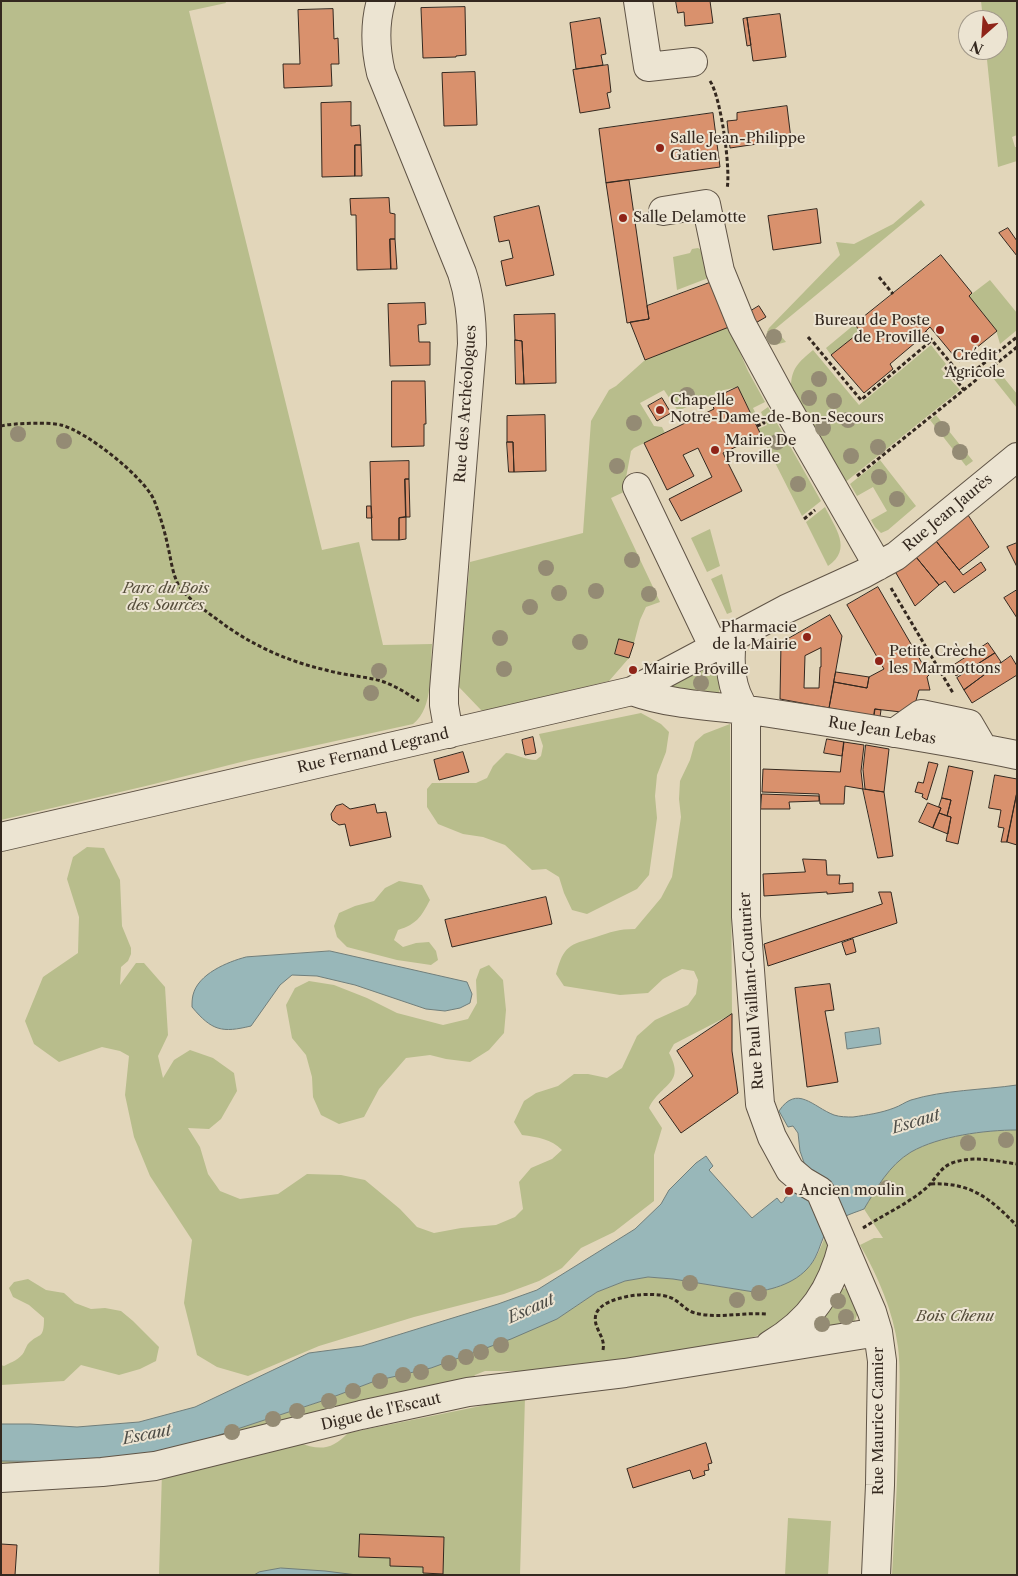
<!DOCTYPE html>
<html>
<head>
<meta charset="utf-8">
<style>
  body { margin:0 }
  #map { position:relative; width:1018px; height:1576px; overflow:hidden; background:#e2d6ba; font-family:"Libre Caslon Text",serif }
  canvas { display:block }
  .frame { position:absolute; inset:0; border:2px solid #34281f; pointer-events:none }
  .north { position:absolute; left:958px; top:10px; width:50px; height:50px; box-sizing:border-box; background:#ece4d2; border:1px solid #a2998a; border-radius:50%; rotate:206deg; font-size:14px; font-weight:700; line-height:20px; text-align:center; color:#34281f }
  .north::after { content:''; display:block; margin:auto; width:18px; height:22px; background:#8f2418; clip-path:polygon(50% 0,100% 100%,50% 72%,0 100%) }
</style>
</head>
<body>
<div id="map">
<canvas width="1018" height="1576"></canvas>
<div class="frame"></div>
<div class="north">N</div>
</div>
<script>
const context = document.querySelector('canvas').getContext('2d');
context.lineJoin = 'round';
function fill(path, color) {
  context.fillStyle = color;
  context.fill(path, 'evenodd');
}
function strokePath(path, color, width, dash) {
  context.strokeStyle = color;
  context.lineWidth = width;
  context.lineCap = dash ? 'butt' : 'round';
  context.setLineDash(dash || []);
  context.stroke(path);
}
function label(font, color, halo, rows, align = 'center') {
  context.font = font + ' "Libre Caslon Text",serif';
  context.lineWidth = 4;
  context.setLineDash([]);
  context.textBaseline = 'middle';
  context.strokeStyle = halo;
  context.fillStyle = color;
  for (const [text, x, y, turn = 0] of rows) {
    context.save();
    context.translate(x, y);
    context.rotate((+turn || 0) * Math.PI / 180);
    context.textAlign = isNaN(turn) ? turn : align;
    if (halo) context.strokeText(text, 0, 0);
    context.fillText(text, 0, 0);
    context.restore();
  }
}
const green = new Path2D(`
  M1,1H225L226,3L189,11L322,550L359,542L383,645L432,644C430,668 434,708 413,724L249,760L150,785L1,820Z
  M981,1H1017V135L1012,137L1015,147H1017V161L998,167L986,50H998V20H983Z
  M921,200L925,205L775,329L786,342L775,345L767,332L769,328L840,255L836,242L854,244L893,224Z
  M698,248L700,249L711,277L677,290L673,257L690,253L692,249Z
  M990,280L1017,313V330L1000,344L996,330L969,296Z
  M855,324L860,332L831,355L826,348Z
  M729,327L748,371L765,402L753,408L760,422L756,424L738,387L724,390L678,411L664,390L640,403L654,426L662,427L665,433L634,448L631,451L625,483L626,491L611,498L660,602L646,607L640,620L634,643L619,639L615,654L629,658L609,681L485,711L481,710L458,686L470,562L583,533L591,421L609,390L616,386L645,360Z
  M931,345L946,364L941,369L960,390L843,484L791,388C791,368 799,362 813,350L859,405Z
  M996,368L1017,394V408L989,373Z
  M768,407L821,501L802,516L758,429L767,425L761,412Z
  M936,415L973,461L966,466L930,420Z
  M880,460L916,506L888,530L881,533L875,527L871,520L887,511L873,487L857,496L850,484Z
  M825,507C835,528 853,549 828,566L806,522Z
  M710,529L720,566L707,572L691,538Z
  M722,574L732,612L727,614L711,579Z
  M714,660L720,665L719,696L657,689Z
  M641,713L661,724L669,732L666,752L657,775L655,796L657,818L649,875L637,889L587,914L572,910L564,893L559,877L546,869L532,870L505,845L483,837L463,834L438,824L427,807V789L432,783H476L487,778L493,766L506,753C517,754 525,760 536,760L541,756L543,746L539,734Z
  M730,724L732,1014L674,1044L669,1053C686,1084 661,1083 649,1108L662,1128L654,1155V1201L614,1232L581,1248L562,1268L539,1281L504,1294L414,1317L319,1346L248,1376L217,1367L197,1355L184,1303L192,1240L150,1176L134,1137L125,1095L129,1056L120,1051L102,1047L59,1062L34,1044L25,1021L43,977L78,953L79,917L67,879L73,857L87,847L104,848L120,880L122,926L131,948V954L128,961L121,967L120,985L136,963H144L165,987L168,1035L158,1056L163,1078L174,1060L190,1050L213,1058L234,1073L237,1091L221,1119L209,1129L188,1128L200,1147L208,1174L220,1191L240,1199L278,1194L307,1174L341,1175L365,1180L400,1209L417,1227L434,1233L461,1228L496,1225L515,1217L523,1209L519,1182L531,1168L552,1159L562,1150C551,1139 538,1137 522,1135L514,1122L524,1101L536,1093L558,1086L574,1074H588L607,1078L622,1068L637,1036L655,1020L688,1005L696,994L698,980L694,971L682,969L663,979L648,993L620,995L564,986L556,974C564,945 569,945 596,937C611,932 618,929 635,929L661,898L672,877L681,817L679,799L680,781L690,760L695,742L704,734Z
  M399,881L422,885L430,900C421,917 417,924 398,930L394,940L403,947L416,943L429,942L436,951L438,960L431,965L397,960L347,947L337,937L334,926L339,913L355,906L374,901L385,888Z
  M489,965L503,980L506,1010L504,1033L489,1050L470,1062L446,1059L430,1055L406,1058L379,1089L364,1117L339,1124L321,1115L313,1097L312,1077L306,1055L292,1038L286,1005L295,988L309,981L334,985L367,998L397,1013L443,1025L468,1019L477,1003L476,980L480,969Z
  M1017,1130V1575H892C895,1523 898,1471 899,1419C899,1396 901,1371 898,1347C893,1311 878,1276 860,1245L874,1238H883L864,1209C876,1189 889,1165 911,1152C939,1136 985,1130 1017,1130Z
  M828,1229L830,1252L807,1301L770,1331L745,1340L554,1371H485L475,1375L468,1385L170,1458L1,1473V1461L33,1462L151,1455L210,1438L325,1400L375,1381L431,1368L557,1319L597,1292L625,1281L648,1277L673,1279L754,1292C778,1289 801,1280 815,1259C820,1250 824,1239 828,1229Z
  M28,1279L46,1290L64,1293L75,1303L91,1309L105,1308L121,1311L133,1321L159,1347L156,1361L140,1369L119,1375L81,1365L64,1381L1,1385V1365L4,1366C12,1362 20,1359 24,1352C25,1350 27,1345 28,1344C39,1332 44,1341 44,1318L29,1305L13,1297L9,1288L14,1282Z
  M839,1288L849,1289L859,1309L855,1321L851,1324L807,1330Z
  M525,1397L520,1575H159L162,1472L298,1442C319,1451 332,1450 348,1433Z
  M788,1518L831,1521L828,1575H785Z`);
const water = new Path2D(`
  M330,951L467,982L472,994L470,1003L460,1008L445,1011L426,1009L355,985L317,976L292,975L280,985L251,1026C222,1033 212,1031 192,1007C192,1003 192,999 193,995C198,974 227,962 246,957Z
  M879,1028L881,1044L847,1049L845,1033Z
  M1017,1085V1130C985,1130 939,1136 911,1152C889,1165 876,1189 864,1209C851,1214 836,1218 828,1229C822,1237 820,1249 815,1258C803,1280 778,1289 754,1292L673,1279L648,1277L625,1281L597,1292L557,1319L511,1339L431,1368L375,1381L325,1400L210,1438L152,1455L82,1462L1,1461V1424H30L77,1427L139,1422L195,1407L309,1353L362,1346L498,1304L537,1290L635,1229L661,1204L669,1190L696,1163L706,1156L713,1166L709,1170L752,1218L777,1198L781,1203L784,1201L785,1198L794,1192L800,1197L808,1174L800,1151L798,1133L793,1126L788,1127L779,1111C797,1084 813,1107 834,1115C840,1117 847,1117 853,1117C867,1115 881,1113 894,1108C900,1106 905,1102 911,1100C943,1090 983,1090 1017,1085Z
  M281,1568L325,1571L357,1575H254L259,1572Z`);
const building = new Path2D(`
  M676,1H710L713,23L685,26L684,12L678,13Z
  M465,7L466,55L456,56V57L423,58L421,8Z
  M333,9L334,39L338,38L339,64H331L332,86L284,88L283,64H300L298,10Z
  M780,14L786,57L753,61L747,18Z
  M600,18L606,54L601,55L603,65L576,69L570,23Z
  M747,18L751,45L747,46L743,19Z
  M608,65L611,92L607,93L610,108L580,113L573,70Z
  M475,72L477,125L444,126L442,73Z
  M351,102V126L360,125L361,145H355V176L322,177L321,103Z
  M787,106L791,139L730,148L727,121L737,120V113Z
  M713,113L720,167L606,183L599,129Z
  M355,145H361L362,176H355Z
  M629,180L649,319L627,323L606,183Z
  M389,198L390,213L395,214V239H390L391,269L357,270L356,215H351L350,199Z
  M539,206L554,275L506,286L501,261L513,258L509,240L499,242L494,217Z
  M817,209L821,243L773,250L768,216Z
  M1008,228L1017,241V256L999,233Z
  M390,239H395L397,269H391Z
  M941,255L972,293L969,296L997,331L959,362L930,327L921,336L922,337L890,364L893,369L864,393L831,355L860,332L855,324Z
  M712,282L729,327L645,360L630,322L649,319L647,306Z
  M425,303L426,324L418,325L419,342H430V365L390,366L388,304Z
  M759,306L766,317L752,325L746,314Z
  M555,314L556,383L524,384L522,341L515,340L514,315Z
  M515,340L522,341L524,384H516Z
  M392,381H425L426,424H424V446L392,447Z
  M738,387L761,435L723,453L742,491L681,521L669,499L712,477L698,448L683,455L694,476L667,490L644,443L714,409L711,400Z
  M662,398L671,413L657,421L648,406Z
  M545,415L546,471L514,472L513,442H507V416Z
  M507,442H513L514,472H509Z
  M409,461V479H405L406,517L399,518V540H372L370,462Z
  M405,479H409L410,517H406Z
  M367,506H371L372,518H367Z
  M968,515L989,547L959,570L936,541Z
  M406,517V539L399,540V518Z
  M936,541L963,575L981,562L986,570L954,593L945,581L939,585L916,557Z
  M1017,543V567L1007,547Z
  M916,557L939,585L915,606L896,573Z
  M878,587L929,675L927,677L930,690H919L915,704L901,712L875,709L874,716L829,708L834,682L867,688L869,677L884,669L847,605Z
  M1017,590V618L1004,598Z
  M830,615L842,636L829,708L780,699L781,643ZM821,648V667H820L819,688H804L805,656Z
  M619,639L634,643L629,658L615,654Z
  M988,643L995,653L965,672L964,671L956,676L951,667Z
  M995,653L1001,662L964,690L957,678Z
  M1011,656L1017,666V675L972,703L964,690Z
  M836,672L869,677L867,688L834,682Z
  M875,709L881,710L880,717L874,716Z
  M533,737L536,753L525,755L522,740Z
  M827,739L844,742L842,756L824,753Z
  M844,742L864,745L861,771L863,789L845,786L844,804H820L819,794L762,792L763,769L840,772Z
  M866,745L889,749L884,792L865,789L863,770Z
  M463,752L469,772L439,780L434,760Z
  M929,762L938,764L927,800L922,797L923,794L915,792L918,782L923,783Z
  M949,766L973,771L958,844L946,841L951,817L947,816L951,800L942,798Z
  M995,775L1017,779V792L1007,842H1001L1004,828L998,827L1001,810L989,808Z
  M863,789L884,792L893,856L878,858Z
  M1017,792V845L1007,842Z
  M762,794L819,796V801L789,802L790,809H761Z
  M942,798L951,800L947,816L939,813L941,808L939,807Z
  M928,803L941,808L933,828L919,822Z
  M343,804L350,809L375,804L377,813L386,812L391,837L350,846L345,824L339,825L332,820L331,814L336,806Z
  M939,813L951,817L948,834L933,828Z
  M803,859L826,860L827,875H840L839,884L853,883V892L827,894V892L764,896L763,874L805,872Z
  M879,892H891L897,923L768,966L764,944L882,904Z
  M546,897L552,924L452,947L445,920Z
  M853,939L856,952L846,955L842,943Z
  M830,984L834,1010L825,1011L838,1082L807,1087L795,988Z
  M732,1014V1051L738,1093L681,1133L659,1102L693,1076L677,1051Z
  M706,1443L712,1463L708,1464L709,1470L704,1471L705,1475L693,1479L690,1470L633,1488L627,1469Z
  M360,1534L444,1537L443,1574L423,1573V1567L390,1566V1558L359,1557Z
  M1,1544L17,1545L15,1575H1Z`);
const path = new Path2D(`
  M710,81C721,97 731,170 727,189
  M879,277L893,294
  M925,332L964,379L1017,337
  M808,337L861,400L932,340
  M952,364L946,368L964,390
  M1,426C12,423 51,422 61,425C86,431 144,477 154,500C160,515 165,532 168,547C171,559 172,572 178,584C186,599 212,615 226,626C256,647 290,662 326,670C343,675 361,676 378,680C393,684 406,693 419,701
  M757,426L764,423L763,421
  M857,476L1017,347
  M804,519L815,510
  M891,588L953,693
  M931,1184C971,1182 991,1199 1017,1226
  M863,1228C883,1215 906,1205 925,1189C935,1181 939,1168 952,1163C974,1155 995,1161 1017,1164
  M603,1350C606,1336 592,1328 596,1314C603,1295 653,1291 669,1297C679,1300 684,1310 695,1313C718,1319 743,1312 767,1314`);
const minor = new Path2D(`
  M381,1C374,26 375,48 381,73L462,273C470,297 472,319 472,344L444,690V705L449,734
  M638,1L648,67L693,62
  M663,211L706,204L720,271L742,325L781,397L878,566
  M637,487L714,648
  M732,637C729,664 730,689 746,711
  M632,691C674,706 719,706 763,712C848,725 933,738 1017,755
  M746,711V917L760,1104L772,1137L790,1170L803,1181L820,1191L872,1312L878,1332L882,1361L880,1485L876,1575
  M894,733L921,714L969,724L983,748
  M1,837L632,691L786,609L863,574L896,556L1017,457
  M770,1345C811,1321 832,1289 843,1244
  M1,1478L102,1472L155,1466L361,1415L468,1392L625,1373L878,1332`);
const trees = [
  [774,337],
  [819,379],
  [687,395],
  [809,398],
  [834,401],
  [848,420],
  [634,423],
  [823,428],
  [942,429],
  [18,434],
  [64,441],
  [777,442],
  [878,447],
  [960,452],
  [851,456],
  [617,466],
  [879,477],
  [798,484],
  [897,499],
  [632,560],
  [546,568],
  [596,591],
  [559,593],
  [649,594],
  [530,607],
  [500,638],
  [580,642],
  [504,669],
  [379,671],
  [701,683],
  [371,693],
  [1006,1140],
  [968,1143],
  [887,1188],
  [690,1283],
  [759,1293],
  [737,1300],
  [838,1301],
  [846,1317],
  [822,1324],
  [501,1345],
  [481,1352],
  [466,1357],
  [449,1363],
  [421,1372],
  [403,1375],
  [380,1381],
  [353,1391],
  [329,1401],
  [297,1411],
  [273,1419],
  [232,1432]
];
const markers = [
  [660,148,5,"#8f2418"],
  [623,218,5,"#8f2418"],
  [940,330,5,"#8f2418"],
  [975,339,5,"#8f2418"],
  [660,410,5,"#8f2418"],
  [715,450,5,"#8f2418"],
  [807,637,5,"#8f2418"],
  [879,661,5,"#8f2418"],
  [633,670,5,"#8f2418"],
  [789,1191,5,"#8f2418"]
];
const poiNames = [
  ["Salle Jean-Philippe",670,139],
  ["Gatien",670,156],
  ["Salle Delamotte",633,218],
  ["Bureau de Poste",930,321,"right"],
  ["de Proville",930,338,"right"],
  ["Crédit",975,356,"center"],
  ["Agricole",975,373,"center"],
  ["Chapelle",670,401],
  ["Notre-Dame-de-Bon-Secours",670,418],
  ["Mairie De",725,441],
  ["Proville",725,458],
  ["Pharmacie",797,628,"right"],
  ["de la Mairie",797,645,"right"],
  ["Petite Crèche",889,652],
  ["les Marmottons",889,669],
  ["Mairie Proville",643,670],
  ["Ancien moulin",799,1191]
];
const streetNames = [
  ["Rue des Archéologues",466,404,-86],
  ["Rue Jean Jaurès",948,513,-40],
  ["Rue Jean Lebas",882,731,9],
  ["Rue Fernand Legrand",373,751,-13],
  ["Rue Paul Vaillant-Couturier",752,991,-94],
  ["Digue de l'Escaut",381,1412,-13],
  ["Rue Maurice Camier",879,1421,-90]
];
const parkNames = [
  ["Parc du Bois",166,589],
  ["des Sources",166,606],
  ["Bois Chenu",955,1317]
];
const waterNames = [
  ["Escaut",916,1122,-17],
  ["Escaut",531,1309,-24],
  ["Escaut",147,1435,-11]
];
fill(green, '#b8bd8c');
fill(water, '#98b7b9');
strokePath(water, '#707e7b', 1);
fill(building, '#d9916d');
strokePath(building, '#34281f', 1);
strokePath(minor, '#605446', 30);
strokePath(path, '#34281f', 3, [4, 2.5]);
strokePath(minor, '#ece4d2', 28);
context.fillStyle = '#948b74';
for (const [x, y] of trees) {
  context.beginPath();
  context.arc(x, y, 8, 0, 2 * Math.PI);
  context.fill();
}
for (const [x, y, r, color] of markers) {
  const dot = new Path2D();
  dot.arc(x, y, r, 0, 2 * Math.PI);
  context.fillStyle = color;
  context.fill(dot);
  strokePath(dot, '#ece4d2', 2);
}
label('15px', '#34281f', '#ece4d2', poiNames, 'left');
label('15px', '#34281f', '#ece4d2', streetNames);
label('italic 15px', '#554d3a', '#ece4d2', parkNames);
label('italic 16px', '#4d4c46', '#ece4d2', waterNames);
</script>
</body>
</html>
